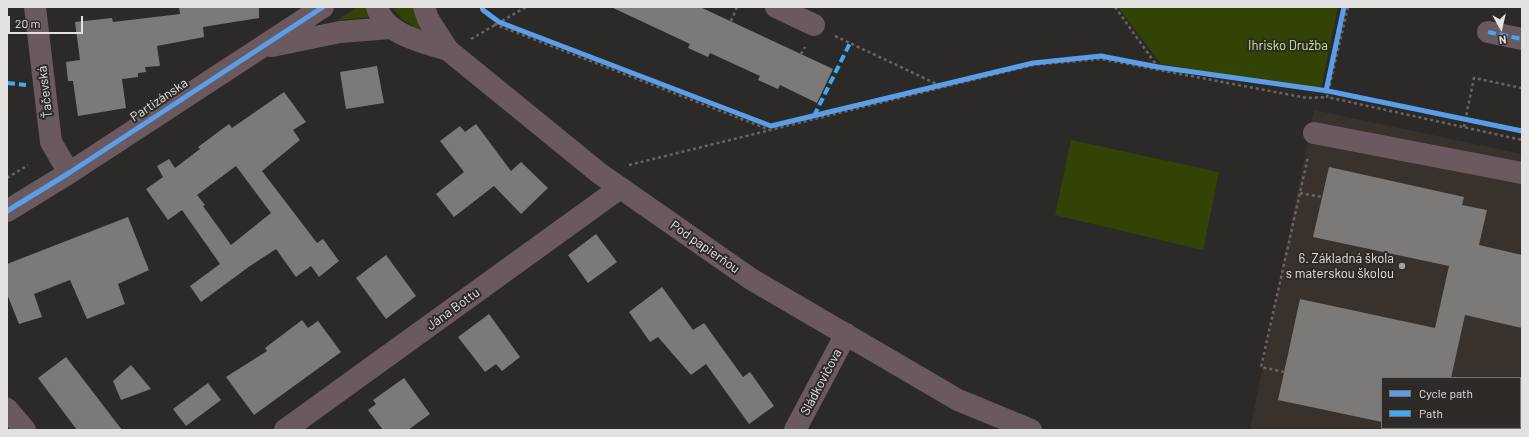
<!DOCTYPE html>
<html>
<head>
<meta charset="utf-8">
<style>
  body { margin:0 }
  #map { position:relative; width:1529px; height:437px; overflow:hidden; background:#2c2a29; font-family:Barlow,sans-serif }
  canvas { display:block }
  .frame { position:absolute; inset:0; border:8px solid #e4e2e1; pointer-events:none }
  .legend { position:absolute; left:1381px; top:377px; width:140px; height:52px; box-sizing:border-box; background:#2d2a28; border:1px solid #767472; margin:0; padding:5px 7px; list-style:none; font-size:12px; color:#e4e2e1 }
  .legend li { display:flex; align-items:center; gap:8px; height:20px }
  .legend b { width:20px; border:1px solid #767472 }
  .north { position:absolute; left:1481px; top:8px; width:40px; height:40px; -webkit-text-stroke:3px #2d2a28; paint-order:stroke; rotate:172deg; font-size:11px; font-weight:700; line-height:16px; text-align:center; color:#e4e2e1 }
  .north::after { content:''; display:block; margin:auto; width:14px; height:18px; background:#e4e2e1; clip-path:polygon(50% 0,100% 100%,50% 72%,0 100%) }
  .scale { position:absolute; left:8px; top:16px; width:75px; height:18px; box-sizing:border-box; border:2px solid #e4e2e1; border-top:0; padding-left:5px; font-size:12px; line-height:14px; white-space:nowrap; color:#e4e2e1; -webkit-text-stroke:3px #2d2a28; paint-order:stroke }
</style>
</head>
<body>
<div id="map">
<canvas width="1529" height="437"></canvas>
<div class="frame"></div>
<ul class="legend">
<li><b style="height:5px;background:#5a9eea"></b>Cycle path</li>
<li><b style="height:5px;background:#3fa9f5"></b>Path</li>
</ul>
<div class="north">N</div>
<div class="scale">20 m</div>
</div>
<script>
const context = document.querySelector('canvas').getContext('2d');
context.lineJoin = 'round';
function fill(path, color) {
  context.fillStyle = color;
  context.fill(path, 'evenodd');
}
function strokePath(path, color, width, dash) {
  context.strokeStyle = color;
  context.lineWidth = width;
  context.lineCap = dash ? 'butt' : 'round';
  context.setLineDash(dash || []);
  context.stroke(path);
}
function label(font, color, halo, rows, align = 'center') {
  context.font = font + ' Barlow,sans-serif';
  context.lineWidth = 4;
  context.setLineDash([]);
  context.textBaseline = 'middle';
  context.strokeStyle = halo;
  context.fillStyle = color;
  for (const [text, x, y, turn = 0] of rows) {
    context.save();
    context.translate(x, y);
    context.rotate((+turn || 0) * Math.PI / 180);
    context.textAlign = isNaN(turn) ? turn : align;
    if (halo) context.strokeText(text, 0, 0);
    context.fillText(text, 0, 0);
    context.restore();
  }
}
const built = new Path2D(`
  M1314,110L1522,154V430H1250ZM1382,378H1520V428H1382Z`);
const green = new Path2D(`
  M358,7H366L372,17L338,20Z
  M392,7H414L424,32L403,20Z
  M1118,7H1338L1321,89L1307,88L1161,64Z
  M1071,140L1219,172L1203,250L1055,215Z`);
const building = new Path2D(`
  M179,7H259V18L203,27L204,37L157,46L160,66L145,67L146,72L138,73V77L122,79L126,108L78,116L73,81H68L66,62L80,60L75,22L112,18L113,22L180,14Z
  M611,7H700L833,69L817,103L780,85L778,89L758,80L760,76L710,53L708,57L688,48L690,44Z
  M377,66L384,103L346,109L340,72Z
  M284,92L306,122L293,130L300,140L262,171L317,243L323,239L339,261L319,277L311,266L296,277L276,249L250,266L201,302L190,286L220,264L182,210L168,220L146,189L163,177L157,166L169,159L175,168L200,149L198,147L229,124L232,128ZM236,166L271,213L231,245L203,206L205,205L197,195Z
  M476,124L511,171L521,162L548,188L521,214L494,186L454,217L436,194L464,172L440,141L460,126L465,132Z
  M1329,167L1464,197L1462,205L1487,210L1479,245L1522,255V328L1465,315L1451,378H1382V422L1278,400L1300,299L1435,328L1449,266L1313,237Z
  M128,217L149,270L118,284L125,304L87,319L70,280L34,294L42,317L19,324L7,294V264Z
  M596,234L617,262L588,283L568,255Z
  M386,255L416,296L386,319L356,278Z
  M662,287L693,330L704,323L743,377L750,372L774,406L749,424L706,364L691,375L658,337L650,342L629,312Z
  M489,314L520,357L502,371L496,364L485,372L458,337Z
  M302,320L308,328L318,321L341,352L254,415L226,377L267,351L265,348Z
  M66,357L96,396L122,430H77L38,378Z
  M131,365L151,389L121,400L113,381Z
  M404,378L430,414L408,430H383L368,410L376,404L373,400Z
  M208,383L221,400L186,426L173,409Z`);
const path = new Path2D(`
  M1115,7L1160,70
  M1348,7L1327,97L1522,140
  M731,21L737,7
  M494,24L770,130
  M835,36L943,87
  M471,39L526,7
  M801,54L805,47
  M1464,127L1474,78L1522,88
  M629,165L1033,65L1101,59L1307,98L1327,97
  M7,178L28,165
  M1300,193L1322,197
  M1284,372L1261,367L1308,157`);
const minor = new Path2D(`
  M35,7L51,142L69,173
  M377,7C385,35 423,42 448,50
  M424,7L428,19L448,50L599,173L751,279L958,400L1031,430
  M776,7L814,25
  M1488,32L1522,39
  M272,46L340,32L391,28
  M1314,133L1522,173
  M7,211L69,173L323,7
  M7,409L25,430
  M285,430L620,188
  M795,430L846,334`);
const quiet = new Path2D(`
  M1488,32L1522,39
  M7,83L26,85
  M814,116L850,43`);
const cycleway = new Path2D(`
  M482,7L483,10L499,22L771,126L1033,63L1101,56L1158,67L1328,91L1522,131
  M1326,91L1344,7
  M7,211L69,173L323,7`);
const markers = [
  [1402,266,4,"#a4a2a1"]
];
const parkNames = [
  ["Ihrisko Družba",1288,46]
];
const streetNames = [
  ["Ťačevská",45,92,-97],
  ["Partizánska",159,100,-34],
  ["Pod papierňou",705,247,35],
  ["Jána Bottu",453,309,-36],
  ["Sládkovičova",821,382,-62]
];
const poiNames = [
  ["6. Základná škola",1394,259],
  ["s materskou školou",1394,274]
];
fill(built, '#39312c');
fill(green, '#334306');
fill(building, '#7b7a79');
strokePath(path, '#6c6264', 2.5, [3, 3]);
strokePath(minor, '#6a5a5f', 22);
strokePath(quiet, '#3fa9f5', 4, [8, 4]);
strokePath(cycleway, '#5a9eea', 5);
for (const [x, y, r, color] of markers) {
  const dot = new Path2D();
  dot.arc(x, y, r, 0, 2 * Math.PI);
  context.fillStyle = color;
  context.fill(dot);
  strokePath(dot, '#2d2a28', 1.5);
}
label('13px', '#c5e883', '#2d2a28', parkNames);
label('13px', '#e4e2e1', '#2d2a28', streetNames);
label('13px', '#e4e2e1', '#2d2a28', poiNames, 'right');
</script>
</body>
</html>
